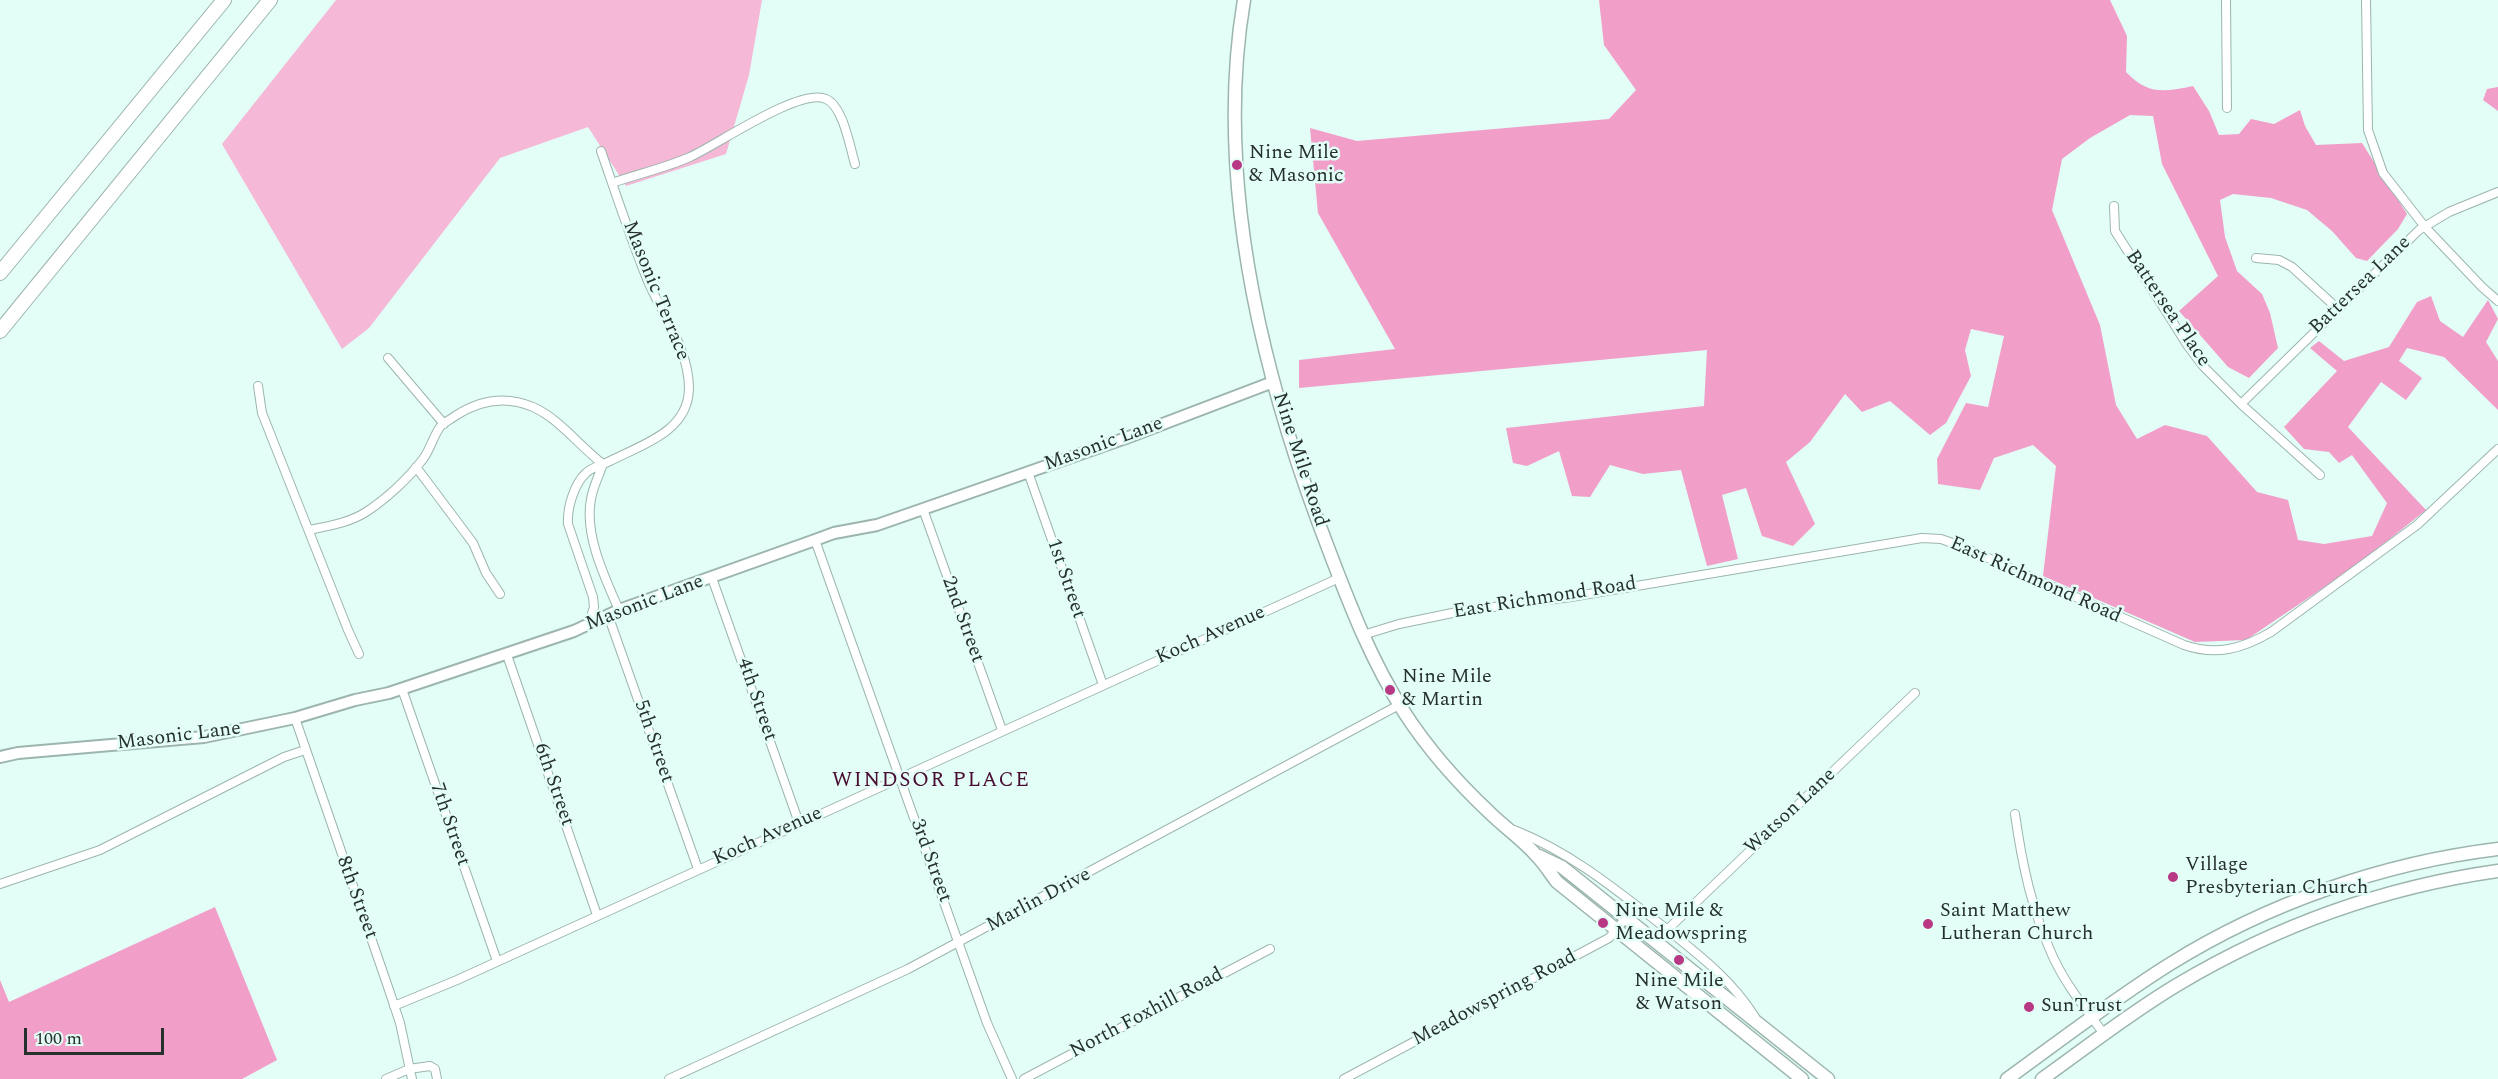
<!DOCTYPE html>
<html>
<head>
<meta charset="utf-8">
<style>
  body { margin:0 }
  #map { position:relative; width:2498px; height:1079px; overflow:hidden; background:#e3fdf7; font-family:Spectral,serif }
  canvas { display:block }
  .scale { position:absolute; left:24px; top:1028px; width:140px; height:27px; box-sizing:border-box; border:3px solid #26302d; border-top:0; padding-left:8px; font-size:18px; line-height:21px; white-space:nowrap; color:#26302d; -webkit-text-stroke:4px #e3fdf7; paint-order:stroke }
</style>
</head>
<body>
<div id="map">
<canvas width="2498" height="1079"></canvas>
<div class="scale">100 m</div>
</div>
<script>
const context = document.querySelector('canvas').getContext('2d');
context.lineJoin = 'round';
function fill(path, color) {
  context.fillStyle = color;
  context.fill(path, 'evenodd');
}
function strokePath(path, color, width, dash) {
  context.strokeStyle = color;
  context.lineWidth = width;
  context.lineCap = dash ? 'butt' : 'round';
  context.setLineDash(dash || []);
  context.stroke(path);
}
function label(font, color, halo, rows, align = 'center') {
  context.font = font + ' Spectral,serif';
  context.lineWidth = 5;
  context.setLineDash([]);
  context.textBaseline = 'middle';
  context.strokeStyle = halo;
  context.fillStyle = color;
  for (const [text, x, y, turn = 0] of rows) {
    context.save();
    context.translate(x, y);
    context.rotate((+turn || 0) * Math.PI / 180);
    context.textAlign = isNaN(turn) ? turn : align;
    if (halo) context.strokeText(text, 0, 0);
    context.fillText(text, 0, 0);
    context.restore();
  }
}
const green = new Path2D(`
  M336,0H762L749,75L726,154L626,186L588,127L500,158L369,328L342,349L222,144Z`);
const forest = new Path2D(`
  M1599,0H2110L2127,36L2126,72C2148,95 2164,92 2193,86L2209,111L2219,135L2239,134L2251,119L2274,124L2300,110L2305,126L2316,145L2362,143L2407,214L2398,229L2367,261L2356,258L2332,231L2307,210L2271,198L2233,194L2220,200L2225,237L2237,271L2262,294L2270,313L2278,348L2249,378L2228,367L2179,311L2218,276L2162,164L2153,116L2130,115L2090,138L2062,159L2052,210L2100,325L2116,405L2137,439L2165,425L2207,436L2257,492L2288,500L2298,540L2324,544L2372,536L2387,503L2352,455L2339,463L2329,452L2304,449L2284,427L2337,371L2310,348L2319,341L2344,361L2389,347L2417,302L2431,296L2440,321L2463,337L2488,300L2498,319L2486,342L2498,361V410L2444,357L2407,348L2399,361L2422,378L2406,400L2381,382L2348,427L2426,510L2357,565L2246,640L2195,642L2043,576L2056,466L2033,445L1994,458L1980,490L1938,484L1937,459L1966,403L1988,407L2004,336L1971,329L1965,350L1971,376L1946,423L1930,435L1890,401L1862,412L1845,394L1810,442L1786,462L1815,524L1793,546L1762,536L1746,488L1722,495L1738,559L1707,566L1681,470L1643,474L1610,465L1590,497L1572,496L1559,451L1527,466L1513,463L1506,428L1704,406L1707,350L1299,388V360L1395,349L1318,213L1310,128L1357,141L1609,119L1636,90L1604,45Z
  M2498,87V111L2483,100L2487,89Z
  M215,907L277,1060L242,1079H0V980L9,1002Z`);
const minor = new Path2D(`
  M2226,0L2227,108
  M2366,0L2368,130L2383,173L2425,227L2482,287L2498,301
  M612,183C638,174 665,168 690,157C717,145 800,87 826,99C843,106 850,147 855,164
  M2114,206L2115,231L2188,346L2203,366L2241,404L2320,475
  M2256,258L2279,260L2292,267L2338,309
  M388,358L444,424
  M258,386L262,413L348,630L359,654
  M2241,404L2419,230L2449,212L2498,192
  M603,464C599,475 593,487 591,499C584,535 605,578 619,610
  M416,467L473,543L486,573L500,594
  M1028,472L1103,685
  M923,509L1002,730
  M309,530C328,526 349,523 366,512C386,499 408,479 423,459C430,450 433,437 440,427C443,423 450,420 455,416C478,401 505,395 533,407C560,419 579,446 603,464
  M815,540L987,1023L1012,1079
  M712,578L799,823
  M608,615L698,869
  M589,623L594,607L593,597L568,524C567,508 574,484 586,473C592,467 602,465 610,461C641,445 688,432 689,389C689,348 662,315 647,279C630,237 616,194 601,151
  M1363,635L1399,624L1462,611L1571,597L1922,538L1941,539L1961,546L2184,645C2216,656 2242,649 2271,632L2417,525L2498,449
  M507,655L597,915
  M402,689L497,961
  M295,718L388,987L400,1023L412,1079
  M2015,814C2022,864 2032,911 2053,957C2066,985 2086,1010 2105,1035
  M1514,830C1572,853 1615,889 1664,927C1698,954 1732,980 1755,1017
  M0,884L100,850L284,757L305,750
  M1667,930L1915,693
  M394,1006L457,980L1339,578
  M386,1079L409,1069L430,1066L435,1069L437,1079
  M669,1079L908,969L1399,705
  M1024,1079L1270,949
  M1344,1079L1609,938L1636,906`);
const secondary = new Path2D(`
  M0,757L18,753L204,737L295,718L355,700L389,693L574,631L619,610L815,540L834,533L877,525L923,509L1126,438L1273,382`);
const primary = new Path2D(`
  M1244,0C1213,184 1264,383 1330,553C1351,608 1372,662 1404,712C1428,749 1457,782 1489,812C1504,827 1522,839 1536,855C1544,863 1550,873 1557,882L1802,1079
  M1539,856L1562,867L1828,1079
  M2007,1079C2061,1040 2114,999 2170,964C2268,903 2383,863 2498,849
  M2042,1079C2087,1047 2130,1013 2177,985C2276,926 2384,887 2498,871`);
const motorway = new Path2D(`
  M0,273L224,0
  M0,331L270,0`);
const markers = [
  [1237,165,6,"#b83884"],
  [1390,690,6,"#b83884"],
  [2173,877,6,"#b83884"],
  [1603,923,6,"#b83884"],
  [1928,924,6,"#b83884"],
  [1679,960,6,"#b83884"],
  [2029,1007,6,"#b83884"]
];
const poiNames = [
  ["Nine Mile",1249,154],
  ["& Masonic",1249,177],
  ["Nine Mile",1402,678],
  ["& Martin",1402,701],
  ["Village",2185,866],
  ["Presbyterian Church",2185,889],
  ["Nine Mile &",1615,912],
  ["Meadowspring",1615,935],
  ["Saint Matthew",1940,912],
  ["Lutheran Church",1940,935],
  ["Nine Mile",1679,982,"center"],
  ["& Watson",1679,1005,"center"],
  ["SunTrust",2041,1007]
];
const streetNames = [
  ["Battersea Lane",2361,286,-44],
  ["Masonic Terrace",655,291,68],
  ["Battersea Place",2167,309,56],
  ["Masonic Lane",1104,445,-20],
  ["Nine Mile Road",1299,460,72],
  ["1st Street",1065,579,71],
  ["East Richmond Road",2035,581,24],
  ["East Richmond Road",1545,599,-9],
  ["Masonic Lane",645,604,-21],
  ["2nd Street",962,620,70],
  ["Koch Avenue",1211,636,-24],
  ["4th Street",756,700,71],
  ["Masonic Lane",179,737,-7],
  ["5th Street",653,742,71],
  ["6th Street",553,785,71],
  ["Watson Lane",1791,812,-43],
  ["7th Street",449,825,71],
  ["Koch Avenue",768,837,-24],
  ["3rd Street",930,861,70],
  ["8th Street",356,898,70],
  ["Marlin Drive",1039,901,-28],
  ["Meadowspring Road",1495,999,-28],
  ["North Foxhill Road",1147,1014,-28]
];
const neighbourhoodNames = [
  ["WINDSOR PLACE",931,782]
];
fill(green, '#f5b8d6');
fill(forest, '#f19ec8');
strokePath(minor, '#9cb5af', 10);
strokePath(secondary, '#9cb5af', 14);
strokePath(primary, '#9cb5af', 15);
strokePath(motorway, '#9cb5af', 16);
strokePath(minor, '#fff', 8);
strokePath(secondary, '#fff', 10);
strokePath(primary, '#fff', 12);
strokePath(motorway, '#fff', 14);
for (const [x, y, r, color] of markers) {
  const dot = new Path2D();
  dot.arc(x, y, r, 0, 2 * Math.PI);
  context.fillStyle = color;
  context.fill(dot);
  strokePath(dot, '#e3fdf7', 2);
}
label('20px', '#26302d', '#e3fdf7', poiNames, 'left');
label('20px', '#26302d', '#e3fdf7', streetNames);
context.letterSpacing = '1.5px';
label('21px', '#4a0d32', '#e3fdf7', neighbourhoodNames);
context.letterSpacing = '0px';
</script>
</body>
</html>
